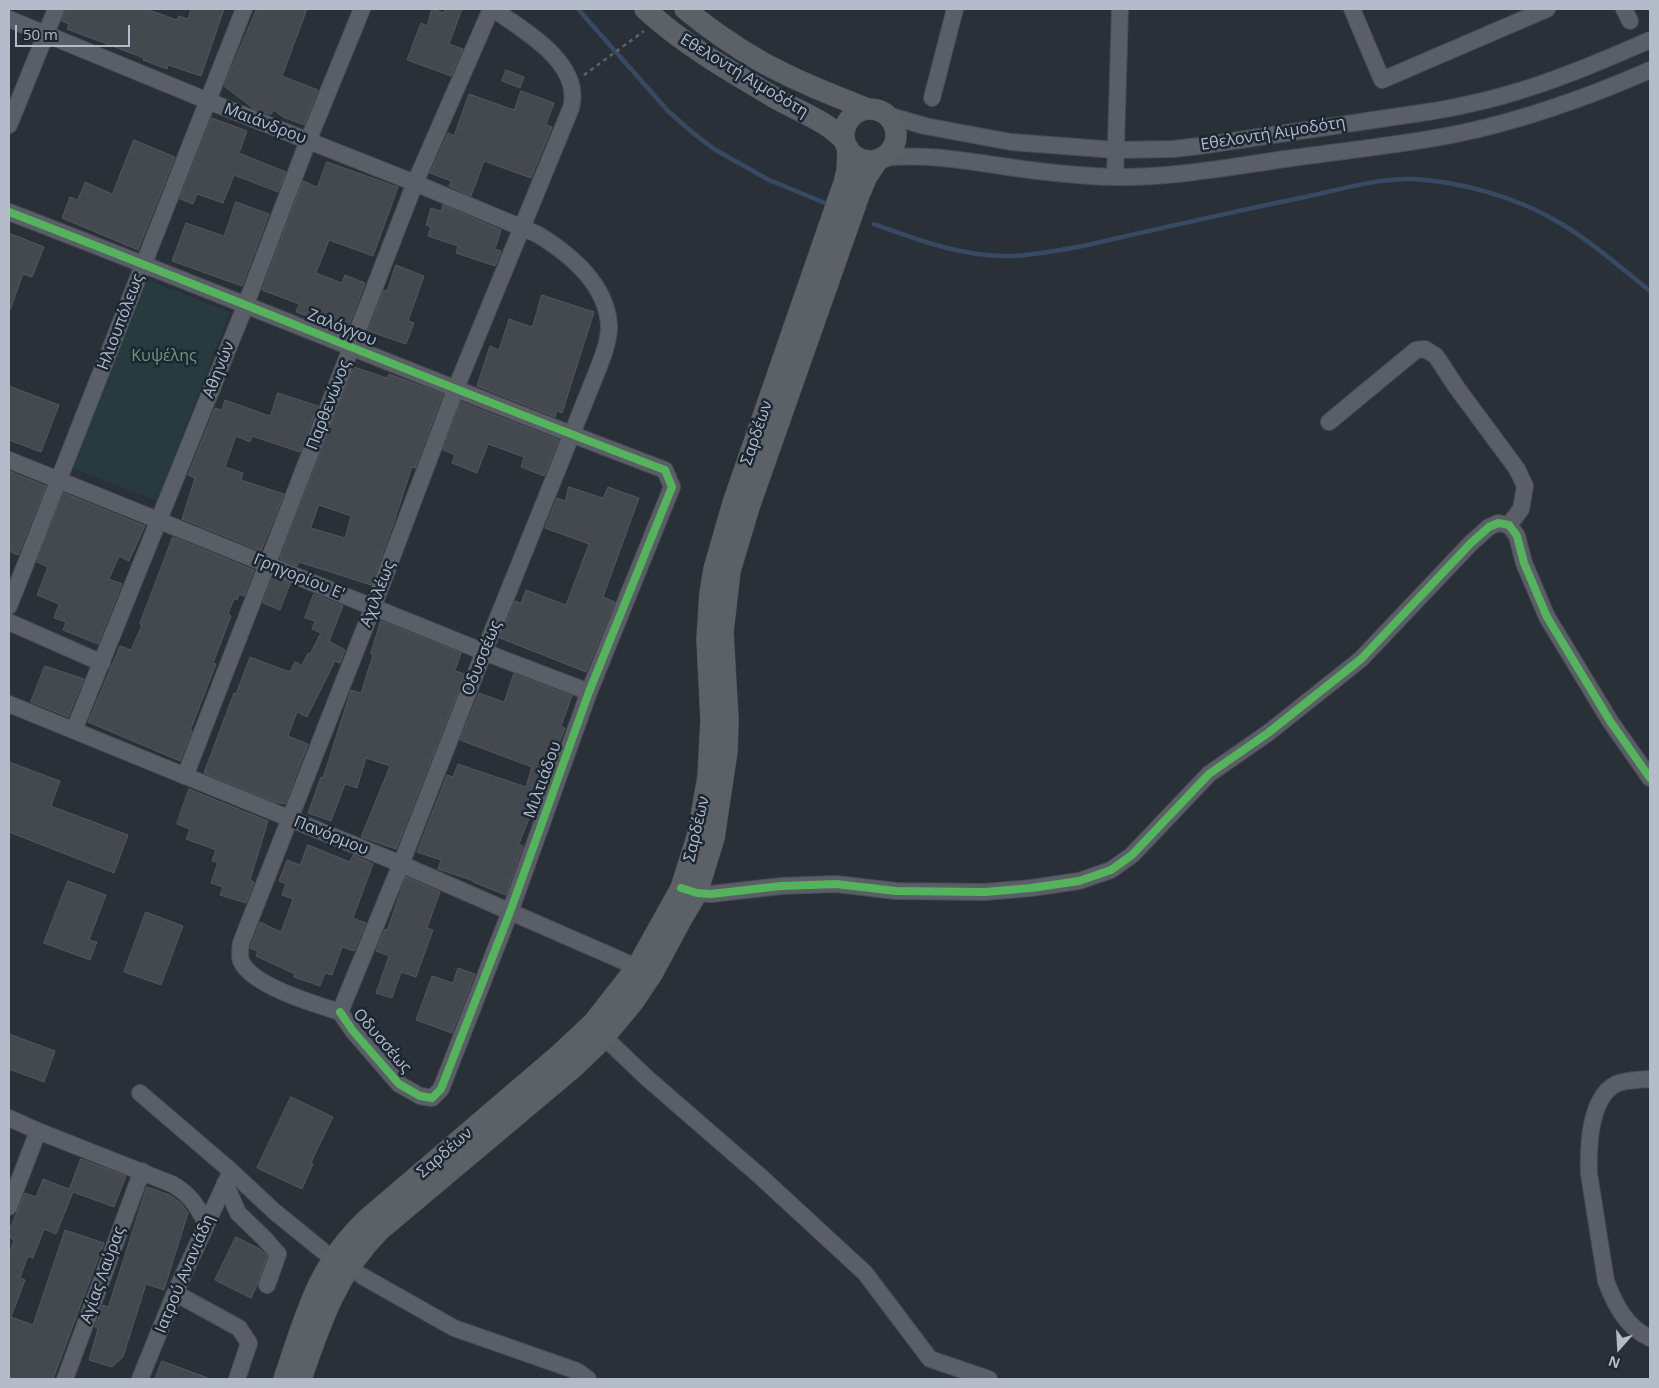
<!DOCTYPE html>
<html>
<head>
<meta charset="utf-8">
<style>
  body { margin:0 }
  #map { position:relative; width:1659px; height:1388px; overflow:hidden; background:#2a3038; font-family:"Open Sans",sans-serif }
  canvas { display:block }
  .frame { position:absolute; inset:0; border:10px solid #b4bcc9; pointer-events:none }
  .north { position:absolute; left:1594px; top:1323px; width:50px; height:50px; -webkit-text-stroke:4px #1d2633; paint-order:stroke; rotate:199deg; font-size:14px; font-weight:700; line-height:20px; text-align:center; color:#b4bcc9 }
  .north::after { content:''; display:block; margin:auto; width:18px; height:22px; background:#b4bcc9; clip-path:polygon(50% 0,100% 100%,50% 72%,0 100%) }
  .scale { position:absolute; left:15px; top:25px; width:115px; height:22px; box-sizing:border-box; border:2px solid #b4bcc9; border-top:0; padding-left:6px; font-size:15px; line-height:18px; white-space:nowrap; color:#b4bcc9; -webkit-text-stroke:4px #1d2633; paint-order:stroke }
</style>
</head>
<body>
<div id="map">
<canvas width="1659" height="1388"></canvas>
<div class="frame"></div>
<div class="north">N</div>
<div class="scale">50 m</div>
</div>
<script>
const context = document.querySelector('canvas').getContext('2d');
context.lineJoin = 'round';
function fill(path, color) {
  context.fillStyle = color;
  context.fill(path, 'evenodd');
}
function strokePath(path, color, width, dash) {
  context.strokeStyle = color;
  context.lineWidth = width;
  context.lineCap = dash ? 'butt' : 'round';
  context.setLineDash(dash || []);
  context.stroke(path);
}
function label(font, color, halo, rows, align = 'center') {
  context.font = font + ' "Open Sans",sans-serif';
  context.lineWidth = 5;
  context.setLineDash([]);
  context.textBaseline = 'middle';
  context.strokeStyle = halo;
  context.fillStyle = color;
  for (const [text, x, y, turn = 0] of rows) {
    context.save();
    context.translate(x, y);
    context.rotate((+turn || 0) * Math.PI / 180);
    context.textAlign = isNaN(turn) ? turn : align;
    if (halo) context.strokeText(text, 0, 0);
    context.fillText(text, 0, 0);
    context.restore();
  }
}
const green = new Path2D(`
  M145,279L230,312L157,501L72,468Z`);
const stream = new Path2D(`
  M578,9L668,111L692,132L714,149L769,180L825,203
  M874,224C918,240 963,257 1011,256C1036,255 1060,250 1083,246C1157,229 1231,212 1305,197C1338,190 1378,178 1412,179C1460,181 1519,198 1560,223C1592,242 1621,268 1650,291`);
const building = new Path2D(`
  M66,9H146L177,20L179,16L188,19L191,9H224L201,76L168,65L167,69L143,60L144,58L67,29L69,24L62,21Z
  M257,9H307L282,76L318,90L304,125L283,117L274,110L271,114H268L254,109L224,86Z
  M432,9L444,13L445,9H462L449,44L463,49L451,76L407,60L421,23L427,26Z
  M506,70L524,77L520,88L502,81Z
  M521,91L554,103L546,125L552,127L531,178L484,161L471,196L449,186L451,181L430,173L448,133L454,136L469,94L514,110Z
  M212,118L247,131L239,153L286,172L278,192L234,175L223,203L197,194L193,204L180,199Z
  M134,140L175,157L138,250L62,218L70,197L78,200L85,182L112,194Z
  M327,162L398,187L373,256L329,240L316,273L342,283L345,275L365,283L347,331L296,312L299,304L262,290L303,181L317,187Z
  M236,202L269,214L242,286L172,261L186,223L224,236Z
  M443,205L501,230L495,249L501,251L495,266L456,253L458,246L428,236L431,227L426,225L431,208L441,211Z
  M9,233L44,247L32,277L23,274L10,310H9Z
  M396,265L424,276L408,321L414,323L406,344L368,331L384,290L387,291Z
  M542,295L594,312L562,413L557,411L555,417L477,386L490,346L499,350L509,319L532,327Z
  M354,367L387,378L389,374L443,394L415,468L412,467L393,525L371,585L299,562L297,566L280,559ZM319,505L351,516L345,538L311,528Z
  M9,386L59,405L41,452L9,440Z
  M278,393L318,406L300,452L252,436L250,442L236,436L225,467L243,473L241,480L284,494L261,551L182,519L195,478L188,475L215,408L222,410L225,400L270,416Z
  M461,402L559,440L544,476L521,467L524,457L488,444L477,473L452,463L455,455L443,450Z
  M9,471L46,486L18,555L9,551Z
  M569,487L603,498L608,487L639,498L603,597L615,602L586,672L500,638L515,601L521,603L526,590L566,605L589,544L545,528L557,498L565,501Z
  M64,493L145,526L129,561L119,556L109,579L122,584L98,644L63,630L66,622L54,618L59,604L37,595L48,567L37,562Z
  M173,537L254,570L244,596L239,594L237,600L234,599L228,614L231,616L213,663L216,664L190,731H192L180,761L88,722L120,646L131,650L142,625L140,624Z
  M273,577L290,584L280,610L263,603Z
  M314,594L343,606L329,641L345,650L340,663L335,661L307,717L297,712L288,736L308,744L285,804L274,802L204,773L234,693L236,694L250,657L290,672L295,662L302,665L308,653L310,654L321,633L312,629L315,621L305,618Z
  M381,621L461,653L455,671L465,674L396,849L361,837L390,766L366,758L357,788L345,784L331,821L308,813L321,777L323,778L351,690L361,693L373,655L371,654Z
  M45,666L84,679L68,717L31,702Z
  M514,674L572,696L561,726L565,728L519,844L523,846L506,895L473,882L474,881L438,869L441,860L417,852L447,775L453,777L458,764L526,787L532,767L460,740L479,693L504,702Z
  M9,762L60,781L51,806L128,835L114,873L9,832Z
  M189,789L268,821L250,880L254,882L246,903L220,895L223,887L211,883L218,862L212,861L216,850L186,839L190,829L177,824Z
  M308,845L350,862L353,855L373,864L353,918L366,923L354,951L342,947L332,975L325,973L320,986L294,977L295,974L256,956L258,951L250,948L260,922L281,932L293,899L282,895L286,884L279,881L287,860L300,865Z
  M406,877L440,892L427,928L433,930L416,977L401,972L392,998L376,993L389,956L376,951L385,929L387,930Z
  M68,881L106,895L89,940L97,942L90,960L44,943Z
  M146,912L183,926L161,985L124,972Z
  M458,968L475,974L452,1033L416,1020L432,976L453,983Z
  M9,1034L55,1051L44,1082L9,1069Z
  M291,1097L333,1117L315,1154L311,1163L313,1164L302,1189L257,1168Z
  M81,1159L126,1176L114,1207L73,1192L56,1234L44,1229L33,1258L28,1256L20,1278L25,1280L11,1317L33,1325L65,1230L104,1243L53,1379H9V1254L14,1240L9,1237V1231L25,1193L36,1197L43,1179L69,1189Z
  M147,1187L170,1195L181,1203L188,1213L164,1290L146,1284L123,1357L112,1367L89,1360L98,1329L95,1327L103,1305L108,1307Z
  M236,1237L260,1249L267,1256L257,1285L251,1298L215,1280Z
  M162,1361L208,1378V1379H155Z`);
const path = new Path2D(`
  M584,75L644,31`);
const minor = new Path2D(`
  M1352,9L1382,80L1547,9
  M1624,9L1630,21
  M9,19L208,101L415,183L537,234C570,254 607,284 609,326C609,342 602,359 596,374L484,652L401,864L340,1012
  M932,98L955,9
  M887,115L925,126L1011,142L1116,150L1173,149L1199,146L1434,111C1457,107 1480,102 1502,96C1553,82 1602,61 1650,40
  M9,125L56,9
  M883,158C925,153 966,161 1008,167C1043,172 1078,176 1113,177C1171,178 1229,167 1285,159C1355,149 1427,143 1495,125C1548,111 1600,92 1650,70
  M1115,177L1120,9
  M9,212C228,296 445,387 665,470L672,487L589,692L510,912L441,1089L432,1098L420,1096L399,1084L353,1031L340,1012
  M1329,422L1416,350L1425,349L1436,356L1457,388L1517,469L1525,486L1521,509L1509,525
  M9,460L484,652L589,692
  M9,606L244,9
  M9,622L102,663
  M9,704L401,864L648,972
  M74,730L246,304L308,141L362,9
  M185,776L415,183L491,9
  M686,890L697,893L711,894L781,886L836,884L896,891L985,892L1031,888L1079,881L1111,870L1132,855L1209,774L1268,733L1361,659L1471,543L1489,527L1498,523L1509,525L1517,536L1524,563L1547,617L1610,721L1650,778
  M340,1012C315,1004 252,986 241,961C239,955 240,949 241,943L373,607L456,388L571,108C583,63 523,30 493,9
  M604,1037L647,1078L761,1177L865,1273L930,1359L989,1379
  M1650,1079C1640,1080 1625,1080 1616,1084C1589,1098 1588,1149 1589,1174L1606,1281C1615,1305 1626,1327 1650,1338
  M140,1093L231,1171L275,1212L323,1251
  M9,1118L38,1131L172,1184C190,1194 197,1206 206,1223
  M225,1183L238,1213L264,1238L278,1254L267,1285
  M9,1207L38,1131
  M362,1276L454,1328L577,1371L588,1379
  M175,1293L239,1328L249,1343L237,1379
  M65,1379L142,1171
  M140,1379L175,1293L231,1171`);
const major = new Path2D(`
  M645,9C684,45 731,72 777,99C800,112 827,121 845,141
  M685,9C708,28 734,46 760,61C794,80 832,95 868,109
  M844 135a26 26 0 1 1 52 0a26 26 0 1 1-52 0Z
  M284,1379C306,1315 316,1268 367,1219L560,1054L593,1023L637,967L681,888L698,834L708,777L711,720L707,640L710,593L714,569L733,503L844,183L847,171L848,148
  M301,1379C321,1322 336,1274 380,1230L574,1067L600,1042L634,1001L652,974L681,920L697,893L714,838L727,751L728,720L723,632L730,571L749,507L859,195L867,176L878,160`);
const cycleway = new Path2D(`
  M9,212C228,296 445,387 665,470L672,487L589,692L510,912L441,1089L432,1098L420,1096L399,1084L353,1031L340,1012
  M681,888L697,893L711,894L781,886L836,884L896,891L985,892L1031,888L1079,881L1111,870L1132,855L1209,774L1268,733L1361,659L1471,543L1489,527L1498,523L1509,525L1517,536L1524,563L1547,617L1610,721L1650,778`);
const streetNames = [
  ["Εθελοντή Αιμοδότη",744,76,31],
  ["Μαιάνδρου",265,124,21],
  ["Εθελοντή Αιμοδότη",1273,134,-9],
  ["Ηλιουπόλεως",121,322,-69],
  ["Ζαλόγγου",342,328,22],
  ["Αθηνών",219,370,-68],
  ["Παρθενώνος",329,405,-69],
  ["Σαρδέων",757,433,-71],
  ["Γρηγορίου Ε'",299,577,22],
  ["Αχιλλέως",378,594,-69],
  ["Οδυσσέως",482,658,-68],
  ["Μιλτιάδου",543,780,-70],
  ["Σαρδέων",697,829,-77],
  ["Πανόρμου",331,836,22],
  ["Οδυσσέως",382,1041,49],
  ["Σαρδέων",445,1153,-41],
  ["Ιατρού Ανανιάδη",185,1274,-67],
  ["Αγίας Λαύρας",103,1275,-70]
];
const parkNames = [
  ["Κυψέλης",164,356]
];
fill(green, '#273a3e');
strokePath(stream, '#384963', 4.5);
fill(building, '#444950');
strokePath(building, '#52575f', 1);
strokePath(minor, '#484c53', 18);
strokePath(major, '#484c55', 22);
strokePath(path, '#5d636a', 2.5, [4, 4]);
strokePath(minor, '#5a5e66', 16);
strokePath(major, '#5c6168', 21);
strokePath(cycleway, '#56b35d', 8);
label('16px', '#b4bcc9', '#1d2633', streetNames);
label('16px', '#6b9a76', '#1d2633', parkNames);
</script>
</body>
</html>
